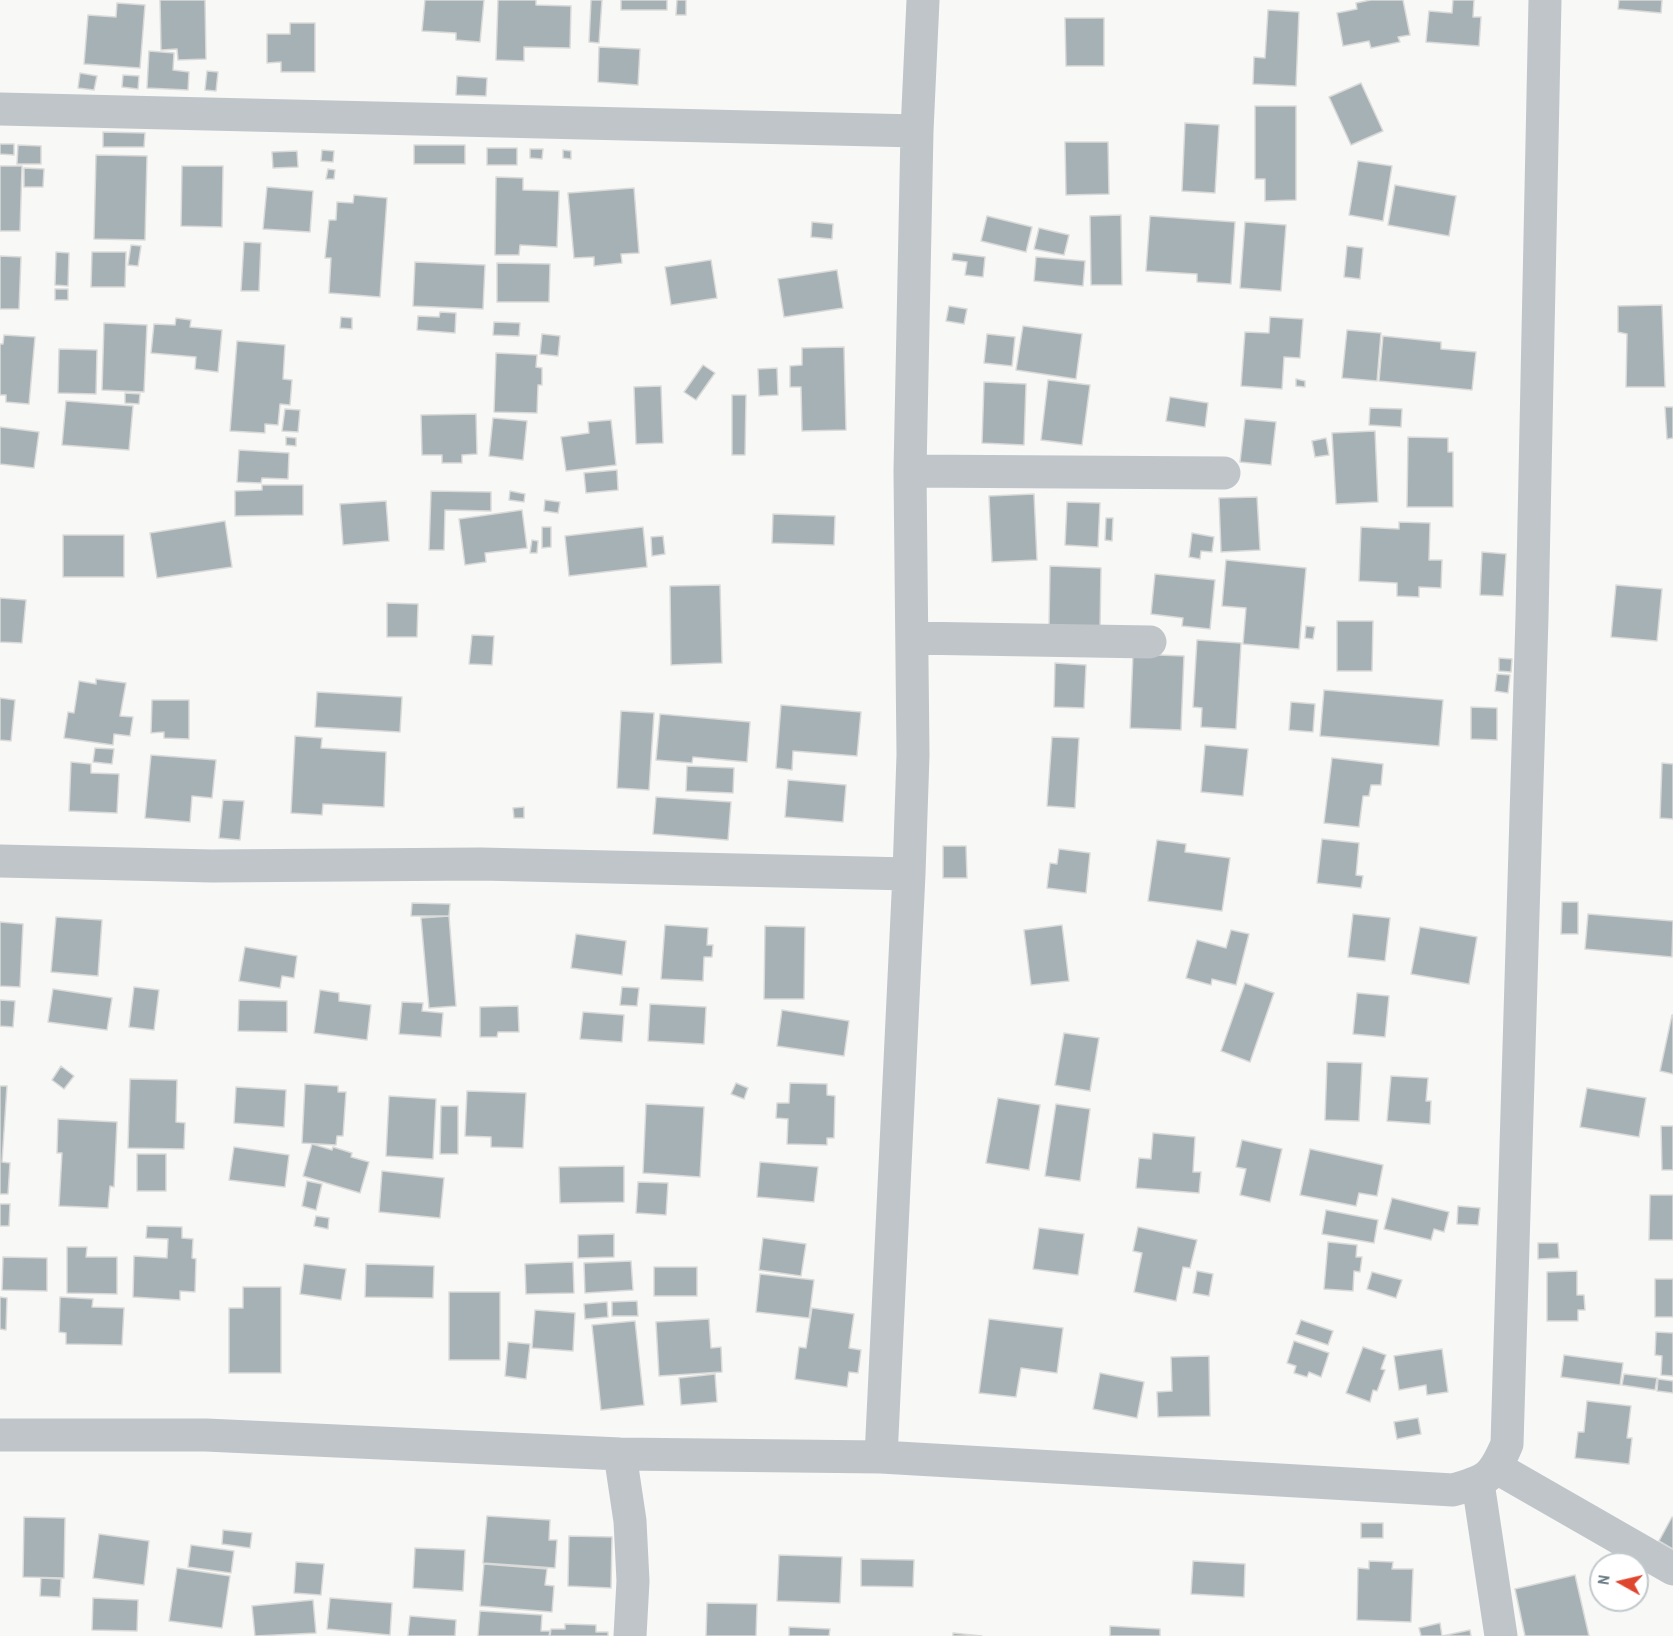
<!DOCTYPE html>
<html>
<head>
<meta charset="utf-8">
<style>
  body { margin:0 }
  #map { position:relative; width:1673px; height:1636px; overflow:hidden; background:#f8f8f6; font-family:"Archivo Narrow",sans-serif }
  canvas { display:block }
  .north { position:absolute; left:1589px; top:1552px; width:60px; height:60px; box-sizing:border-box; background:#fff; border:2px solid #c1c9cc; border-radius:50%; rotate:278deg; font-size:16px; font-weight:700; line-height:24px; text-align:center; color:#647780 }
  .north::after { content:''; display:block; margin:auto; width:21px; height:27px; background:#df462f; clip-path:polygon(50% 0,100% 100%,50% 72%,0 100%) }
</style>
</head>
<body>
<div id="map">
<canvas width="1673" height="1636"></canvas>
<div class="north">N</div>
</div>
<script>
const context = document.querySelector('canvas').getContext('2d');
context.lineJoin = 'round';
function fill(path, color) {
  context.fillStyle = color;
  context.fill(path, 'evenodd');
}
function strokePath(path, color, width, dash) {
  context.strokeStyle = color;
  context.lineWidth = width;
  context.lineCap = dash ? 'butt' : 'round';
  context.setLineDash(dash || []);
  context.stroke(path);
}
const building = new Path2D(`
  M160,0H205L206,59L178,60L177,49L161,50Z
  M425,0H484L480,42L456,40V33L422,31Z
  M498,0H536V5L571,6L570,48L524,47V61L496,60Z
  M591,0H602L599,43L589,42Z
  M621,0H667V10H621Z
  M677,0H686V15H676Z
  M1371,0H1403L1410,35L1398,37L1400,42L1371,48L1369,41L1343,46L1337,13L1357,9L1356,3Z
  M1453,0H1474L1473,17H1481L1479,46L1426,42L1429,11L1452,13Z
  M1619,0H1662L1661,13L1618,9Z
  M117,3L145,5L140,68L84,64L88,15L116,17Z
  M1268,10L1299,12L1296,86L1253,84L1254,57L1265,58Z
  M1065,18H1104V66H1066Z
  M290,23H315V72H281V62L267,63V34H290Z
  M599,47L640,49L638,85L598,82Z
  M149,51L174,53L173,70L189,72L188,90L147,88Z
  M207,71L218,72L216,91L205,90Z
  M80,73L97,76L94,90L78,88Z
  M123,75L139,76L138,89L122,87Z
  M457,76L487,78L486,96L456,95Z
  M1361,83L1383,131L1351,145L1329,97Z
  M1255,106H1296V200L1265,201V179H1255Z
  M1185,123L1219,125L1215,193L1182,191Z
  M103,132L145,133L144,147H103Z
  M1065,142H1108L1109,194L1066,195Z
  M0,144H14V155L0,154Z
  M18,145L41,146V164H17Z
  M414,145H465V164H414Z
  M487,148H517V165H487Z
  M530,149H543L542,159L530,158Z
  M322,150L334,151L333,162L321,161Z
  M563,150L571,151V159L563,158Z
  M297,151L298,167L273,168L272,152Z
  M96,155L147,156L145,240L94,239Z
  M1358,161L1392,166L1383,221L1349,215Z
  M0,166H22L20,231H0Z
  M182,166H223L222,227L181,226Z
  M24,168L44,169L43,187H24Z
  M328,169L335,170L334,179H326Z
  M496,177L523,178V190L559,191L557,247L520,245L519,255H495Z
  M1395,185L1456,196L1449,236L1388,225Z
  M267,187L313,191L310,232L263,229Z
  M634,188L639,253L621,254L622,263L594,266V257L574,258L568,193Z
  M354,195L387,198L380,297L329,293L331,258H325L329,220H336L337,202L353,203Z
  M1121,215L1122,285H1091L1090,216Z
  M987,216L1032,227L1026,252L981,241Z
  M1150,216L1235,222L1231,284L1197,282V274L1146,271Z
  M812,222L833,224L832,239L811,237Z
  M1245,222L1286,225L1281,291L1240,288Z
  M1039,228L1069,235L1064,255L1034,249Z
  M244,242L261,243L259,291H241Z
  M131,245L141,246L138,266L128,265Z
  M1347,246L1363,248L1360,279L1344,277Z
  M56,252L69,253L68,286L55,285Z
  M92,252H126L125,287H91Z
  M953,253L985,257L983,277L965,275L967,262L952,260Z
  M0,256L21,257L19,309H0Z
  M1036,257L1085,261L1083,286L1034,281Z
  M711,260L717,298L671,305L665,267Z
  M415,262L485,265L483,309L413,306Z
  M497,263L550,264L549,302H497Z
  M837,270L843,308L784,317L778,279Z
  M55,289H68V300H55Z
  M1662,305L1665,387H1626L1627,334L1618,332V306Z
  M949,306L967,309L964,324L946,321Z
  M440,312L456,313L455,333L417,330L418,316L439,317Z
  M341,317L352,318V329L340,328Z
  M1270,317L1303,319L1300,358L1284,357L1282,389L1241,386L1245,332L1269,333Z
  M176,318L191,320L190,327L222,330L218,372L195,369L196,357L151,353L154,324L175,325Z
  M494,322L520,323L519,336L493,335Z
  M104,323L147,325L144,392L102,390Z
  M1023,326L1082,334L1076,379L1016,370Z
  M1347,330L1381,333L1377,381L1342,378Z
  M542,334L560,336L558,356L540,354Z
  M987,334L1015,337L1012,366L984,363Z
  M4,335L35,337L29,404L6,402V395H0V344H3Z
  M1383,336L1441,342V349L1476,352L1472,390L1379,381Z
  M237,341L285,345L283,379L292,380L290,405L280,404L278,425L265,424V433L230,431Z
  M844,347L846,430L802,431L801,387H790V366L802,365V348Z
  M59,349L97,350L96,394L58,393Z
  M496,353L537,355L536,367L542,368V385H538L537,413L494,412Z
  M703,365L715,373L696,400L684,392Z
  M777,368L778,395L759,396L758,369Z
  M1296,379L1305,381V387L1296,386Z
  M1048,380L1090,385L1082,445L1041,440Z
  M984,382L1026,384L1024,445L982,443Z
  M661,386L663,443L636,444L634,387Z
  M125,393L140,394L139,404L125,403Z
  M732,395H746L745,455H732Z
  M1170,397L1208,403L1205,427L1166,421Z
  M66,401L133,406L129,450L62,445Z
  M1665,407H1673V438L1667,439Z
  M1370,408L1402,409L1401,427L1369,425Z
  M285,409L300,410L298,432L282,431Z
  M476,414L477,454L462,455V463H442V455H422L421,415Z
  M493,418L527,421L523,460L489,456Z
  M1245,419L1276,422L1271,465L1240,462Z
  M611,420L616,465L566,471L561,437L589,433L588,422Z
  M0,427L39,432L34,468L0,464Z
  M1375,431L1378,502L1336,504L1332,433Z
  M286,437L296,438V446L286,445Z
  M1408,437L1448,438V452H1453V507H1407Z
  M1326,438L1329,455L1315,457L1312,441Z
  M239,450L289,453L288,479L262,478L261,483L237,482Z
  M617,470L618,490L586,493L584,473Z
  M262,485H303V515L235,516V491L262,490Z
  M431,491L491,492V511L445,510L444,550H429Z
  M510,491L525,494L524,502L509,500Z
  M1034,494L1037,560L992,562L989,496Z
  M1257,497L1260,550L1221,552L1219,498Z
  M545,500L560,502L558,513L544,511Z
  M386,501L389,541L343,545L340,504Z
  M1067,502L1100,503L1098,547L1065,545Z
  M522,510L527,548L485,553L486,562L465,565L459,519Z
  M773,514L835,516L834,545L772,543Z
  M1106,518H1113L1112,541L1105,540Z
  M225,521L232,567L157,578L150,533Z
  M1399,522L1430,523L1429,560H1442L1441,588L1419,587V597L1397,596V583L1359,581L1361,527L1399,529Z
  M542,527H551V547L542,548Z
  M643,527L647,567L569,576L565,536Z
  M1192,533L1214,537L1212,552L1201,551L1200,559L1189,557Z
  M63,535H124V577H63Z
  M663,536L665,554L652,556L651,537Z
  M532,540L538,541L537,553H530Z
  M1482,552L1506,554L1503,596L1480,595Z
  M1226,560L1306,568L1299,649L1243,644L1246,608L1222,606Z
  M1050,566L1101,568L1100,629L1049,627Z
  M1155,574L1215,580L1210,629L1182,626L1183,618L1151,614Z
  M720,585L722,663L671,665L670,586Z
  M1616,585L1662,589L1657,641L1611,637Z
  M0,598L26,600L22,643L0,642Z
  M387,603L418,604L417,637H387Z
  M1337,621H1373L1372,671H1337Z
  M1306,626L1315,627L1313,639L1305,638Z
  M472,635L494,636L492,665L469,664Z
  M1197,640L1241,643L1236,729L1201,727L1202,708L1193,707Z
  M1133,654L1184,656L1181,730L1130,728Z
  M1499,658L1512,659L1511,672L1499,671Z
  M1055,663L1086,665L1084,708L1054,707Z
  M1497,674L1510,675L1508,693L1495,691Z
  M96,679L126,683L120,716L133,717L130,736L114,734L113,745L64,738L68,712L74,713L79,681L96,684Z
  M1324,690L1443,700L1439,746L1320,736Z
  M317,692L402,697L400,732L315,727Z
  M0,698L15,700L11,741L0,740Z
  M152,700H189V739L164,738V732L151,733Z
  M1291,702L1315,704L1313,732L1289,730Z
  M781,705L861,712L857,756L793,751L792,770L776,768Z
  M1471,707L1497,708V740L1471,739Z
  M621,711L654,713L649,790L617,788Z
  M660,714L750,722L747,762L693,757L692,763L656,760Z
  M295,736L322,738L321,748L386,752L384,807L323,804L322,815L291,813Z
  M1052,737L1079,738L1075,808L1047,806Z
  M1205,745L1248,749L1243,796L1201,792Z
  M95,748L114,749L112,764L93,762Z
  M151,755L216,760L212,798L192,796L190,822L145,818Z
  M1332,758L1383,764L1381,785H1371L1369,796H1363L1359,827L1324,823Z
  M71,762L91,764V773L119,774L117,813L69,811Z
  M1662,763L1673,764V819L1660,818Z
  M687,766L734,768L733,793L686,791Z
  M788,780L846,785L843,822L785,817Z
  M656,797L731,802L728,840L653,834Z
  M223,800L244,801L240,840L219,838Z
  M524,807V818H514L513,808Z
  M1322,839L1359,843L1356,875L1363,876L1361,888L1317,883Z
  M1157,840L1186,844L1185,852L1230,858L1222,911L1148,901Z
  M943,846H966L967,878H943Z
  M1059,849L1090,853L1086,893L1047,888L1050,863L1057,864Z
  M1562,902H1578V934H1561Z
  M412,903L450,904L449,916H411Z
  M1353,914L1390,918L1385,961L1348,957Z
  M1588,914L1673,921L1672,957L1585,949Z
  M449,916L456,1006L429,1008L421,918Z
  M56,917L102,920L98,976L51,972Z
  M0,922L23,924L20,987L0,986Z
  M665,925L708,928L707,945H713L712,957H704L703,981L661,979Z
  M1062,925L1069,981L1031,985L1024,930Z
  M765,926L805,927L804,999H764Z
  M1420,927L1477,937L1469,984L1411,974Z
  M1231,930L1249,934L1236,985L1212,979L1211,985L1186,978L1197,940L1226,948Z
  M576,934L626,941L622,975L571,968Z
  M245,947L297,956L294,978L282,976L280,988L239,981Z
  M1245,983L1274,993L1250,1062L1221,1051Z
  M134,987L159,990L154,1030L129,1027Z
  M622,987L639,988L637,1006L620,1005Z
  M53,989L112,998L107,1030L48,1022Z
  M320,990L339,993V1001L371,1005L367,1040L314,1033Z
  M1357,993L1389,996L1385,1037L1353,1034Z
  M0,1000L15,1001L13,1027L0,1026Z
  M239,1000L287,1001V1032L238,1031Z
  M402,1002L423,1003L422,1011L443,1013L441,1037L399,1034Z
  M650,1004L706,1007L704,1044L648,1041Z
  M518,1006L519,1032H498L497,1037H480V1007Z
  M782,1010L849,1021L844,1056L777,1046Z
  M583,1012L624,1015L622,1042L580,1039Z
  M1672,1015H1673V1074L1660,1071Z
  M1064,1033L1099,1038L1090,1091L1055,1085Z
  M1327,1062L1362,1063L1359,1121L1325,1120Z
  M61,1066L74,1076L64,1089L52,1080Z
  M1391,1076L1428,1078L1426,1101H1431L1430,1124L1387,1121Z
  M130,1079L177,1080L176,1122L185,1123L184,1149L128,1148Z
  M736,1083L748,1088L744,1099L731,1094Z
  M790,1083L827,1084V1095L835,1096L834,1138H827V1145L787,1144L788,1119L776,1118L777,1103H789Z
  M305,1084L338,1086V1092H346L343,1136H337L336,1145L302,1143Z
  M0,1086H7L2,1162L10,1163L8,1194H0Z
  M236,1087L286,1090L284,1127L234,1123Z
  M1587,1088L1646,1098L1639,1137L1580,1127Z
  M467,1091L526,1093L523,1148L491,1147V1137L465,1136Z
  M389,1096L436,1099L433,1159L386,1156Z
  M998,1098L1040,1105L1029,1170L986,1163Z
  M646,1104L704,1107L700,1177L643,1173Z
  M1056,1104L1090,1109L1080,1181L1045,1176Z
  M441,1106H458V1154H440Z
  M58,1119L117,1122L114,1187L110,1186L108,1208L59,1206L62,1153H57Z
  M1661,1126H1673V1170H1662Z
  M1153,1133L1195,1137L1193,1172H1201L1199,1193L1136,1188L1139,1158L1151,1159Z
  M1242,1140L1282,1149L1270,1202L1240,1195L1246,1169L1236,1167Z
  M312,1144L332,1150L333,1147L352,1153L351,1157L369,1162L360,1193L303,1176Z
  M234,1147L289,1155L285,1187L229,1180Z
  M1310,1149L1383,1165L1377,1196L1359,1193L1356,1206L1300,1195Z
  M137,1154H166V1191H137Z
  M760,1162L818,1167L814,1202L757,1197Z
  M624,1166V1202L560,1203L559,1167Z
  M382,1171L444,1178L440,1218L379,1212Z
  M307,1181L322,1184L316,1210L302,1206Z
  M638,1182L668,1183L666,1215L636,1213Z
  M1650,1195H1673V1240H1649Z
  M1392,1198L1449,1212L1444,1232L1434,1229L1431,1240L1384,1229Z
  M0,1204H10L9,1226H0Z
  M1458,1206L1480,1208L1478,1225L1457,1224Z
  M1326,1210L1378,1220L1374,1243L1322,1234Z
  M316,1216L329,1218L328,1229L314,1226Z
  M147,1226L182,1227V1238L193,1239L192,1258L196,1259L195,1292L180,1291V1300L133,1297L134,1256L167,1258L168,1239L146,1238Z
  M1138,1227L1197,1240L1190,1268L1183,1267L1176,1301L1134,1292L1142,1253L1133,1251Z
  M1039,1228L1084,1234L1078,1275L1033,1269Z
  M614,1234V1257L578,1258V1235Z
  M763,1238L806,1244L801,1276L759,1270Z
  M1328,1242L1357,1245L1356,1257H1362L1360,1272L1354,1271L1353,1291L1324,1289Z
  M1538,1243H1558L1559,1258L1538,1259Z
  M67,1247H87L86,1257H117V1294L67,1293Z
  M3,1257L47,1258V1291L2,1290Z
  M631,1261L633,1290L585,1293L584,1263Z
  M573,1262L574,1293L526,1294L525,1264Z
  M304,1264L346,1269L341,1300L300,1294Z
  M366,1264L434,1266L433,1298L365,1297Z
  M654,1267H697V1296H654Z
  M1197,1271L1213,1274L1209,1296L1193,1293Z
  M1577,1271V1295H1584L1585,1310H1578V1321H1547V1272Z
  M1372,1272L1402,1280L1396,1298L1367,1289Z
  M760,1274L814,1280L809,1318L756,1312Z
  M1655,1279H1673V1317H1655Z
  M243,1287H281V1373H229V1308H243Z
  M449,1292H500V1360H449Z
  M0,1297L7,1298L6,1330L0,1329Z
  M60,1297L93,1299L92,1307L124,1308L122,1345L66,1344V1333L59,1332Z
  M637,1301L638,1316H612V1302Z
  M607,1302L608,1317L585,1319L584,1304Z
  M812,1308L854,1314L849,1348L861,1350L858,1373L849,1372L847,1387L795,1379L799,1347L806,1348Z
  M535,1310L575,1313L573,1351L532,1348Z
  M709,1319L711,1348L721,1347L722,1372L659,1376L656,1322Z
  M989,1319L1063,1328L1057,1373L1021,1368L1016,1397L979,1393Z
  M1301,1320L1333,1331L1328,1345L1296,1334Z
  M635,1321L644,1405L601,1410L592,1325Z
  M1656,1332L1673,1333V1376L1661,1375L1662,1356L1655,1355Z
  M1294,1341L1329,1353L1321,1377L1309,1372L1307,1377L1294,1373L1296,1366L1287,1363Z
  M508,1342L530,1344L526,1379L505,1376Z
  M1363,1347L1386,1355L1381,1369L1385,1370L1377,1391L1373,1390L1370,1402L1346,1393Z
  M1442,1349L1448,1392L1427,1395L1426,1385L1399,1390L1394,1356Z
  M1564,1355L1623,1363L1620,1385L1561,1377Z
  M1209,1356L1210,1416L1158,1417L1157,1392L1172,1391L1171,1357Z
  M1100,1373L1144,1382L1137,1418L1093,1409Z
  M715,1374L717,1402L681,1405L679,1378Z
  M1624,1374L1657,1378L1655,1390L1622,1385Z
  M1658,1379L1673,1381V1393L1657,1391Z
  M1587,1401L1631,1406L1627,1438H1632L1629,1464L1575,1458L1578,1432H1584Z
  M1418,1418L1421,1434L1397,1439L1394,1422Z
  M487,1516L550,1520L549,1540H557L555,1568L483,1563Z
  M24,1517L65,1518L64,1578L23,1577Z
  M1672,1517L1673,1518V1549L1659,1541Z
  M1361,1523H1383V1538H1361Z
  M223,1530L252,1533L250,1548L222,1544Z
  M99,1534L149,1541L144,1585L93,1578Z
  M569,1536L612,1537L611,1588L568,1586Z
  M191,1545L234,1551L231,1573L188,1567Z
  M415,1548L465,1550L463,1591L413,1588Z
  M779,1555L842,1557L840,1603L777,1601Z
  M861,1559L914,1560L913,1587L861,1586Z
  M1193,1561L1245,1564L1244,1597L1191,1594Z
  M1369,1561L1393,1562L1392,1569H1413L1411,1622L1357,1620L1358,1568L1369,1569Z
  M296,1562L324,1564L321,1595L294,1593Z
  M484,1564L547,1569L545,1585L554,1586L552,1612L480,1606Z
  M177,1568L230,1576L222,1628L169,1621Z
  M1575,1575L1589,1636H1525L1515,1589Z
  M41,1578L61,1579L60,1597L40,1596Z
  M93,1598L138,1600L137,1631L92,1630Z
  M330,1598L392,1603L390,1635L327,1629Z
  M313,1600L316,1633L255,1636L252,1606Z
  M707,1603L757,1604L756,1636H706Z
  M480,1611L542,1615L541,1631H550L549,1636H478Z
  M410,1616L456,1620L455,1636H408Z
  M1440,1623L1442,1636L1470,1630L1471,1636H1421L1419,1628Z
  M565,1624L596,1625V1632H608V1636H550L551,1629H565Z
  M1110,1626L1160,1629V1636H1110Z
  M789,1627L830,1629L829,1636H789Z
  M953,1633L982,1636H953Z`);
const street = new Path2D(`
  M0,109L917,131
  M910,471L1224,473
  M912,638L1150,642
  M0,861L212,866L481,864L909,874
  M0,1435H206L620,1454L881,1457L1453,1490C1488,1480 1493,1477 1507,1444L1532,617L1545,0
  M620,1454L630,1521L633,1581L630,1636
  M881,1457L909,874L913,755L910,471L917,131L923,0
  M1497,1468L1673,1569
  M1478,1483L1501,1636`);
fill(building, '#a6b1b5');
strokePath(building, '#dadad8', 1.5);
strokePath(street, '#bfc5c8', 33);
</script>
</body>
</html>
